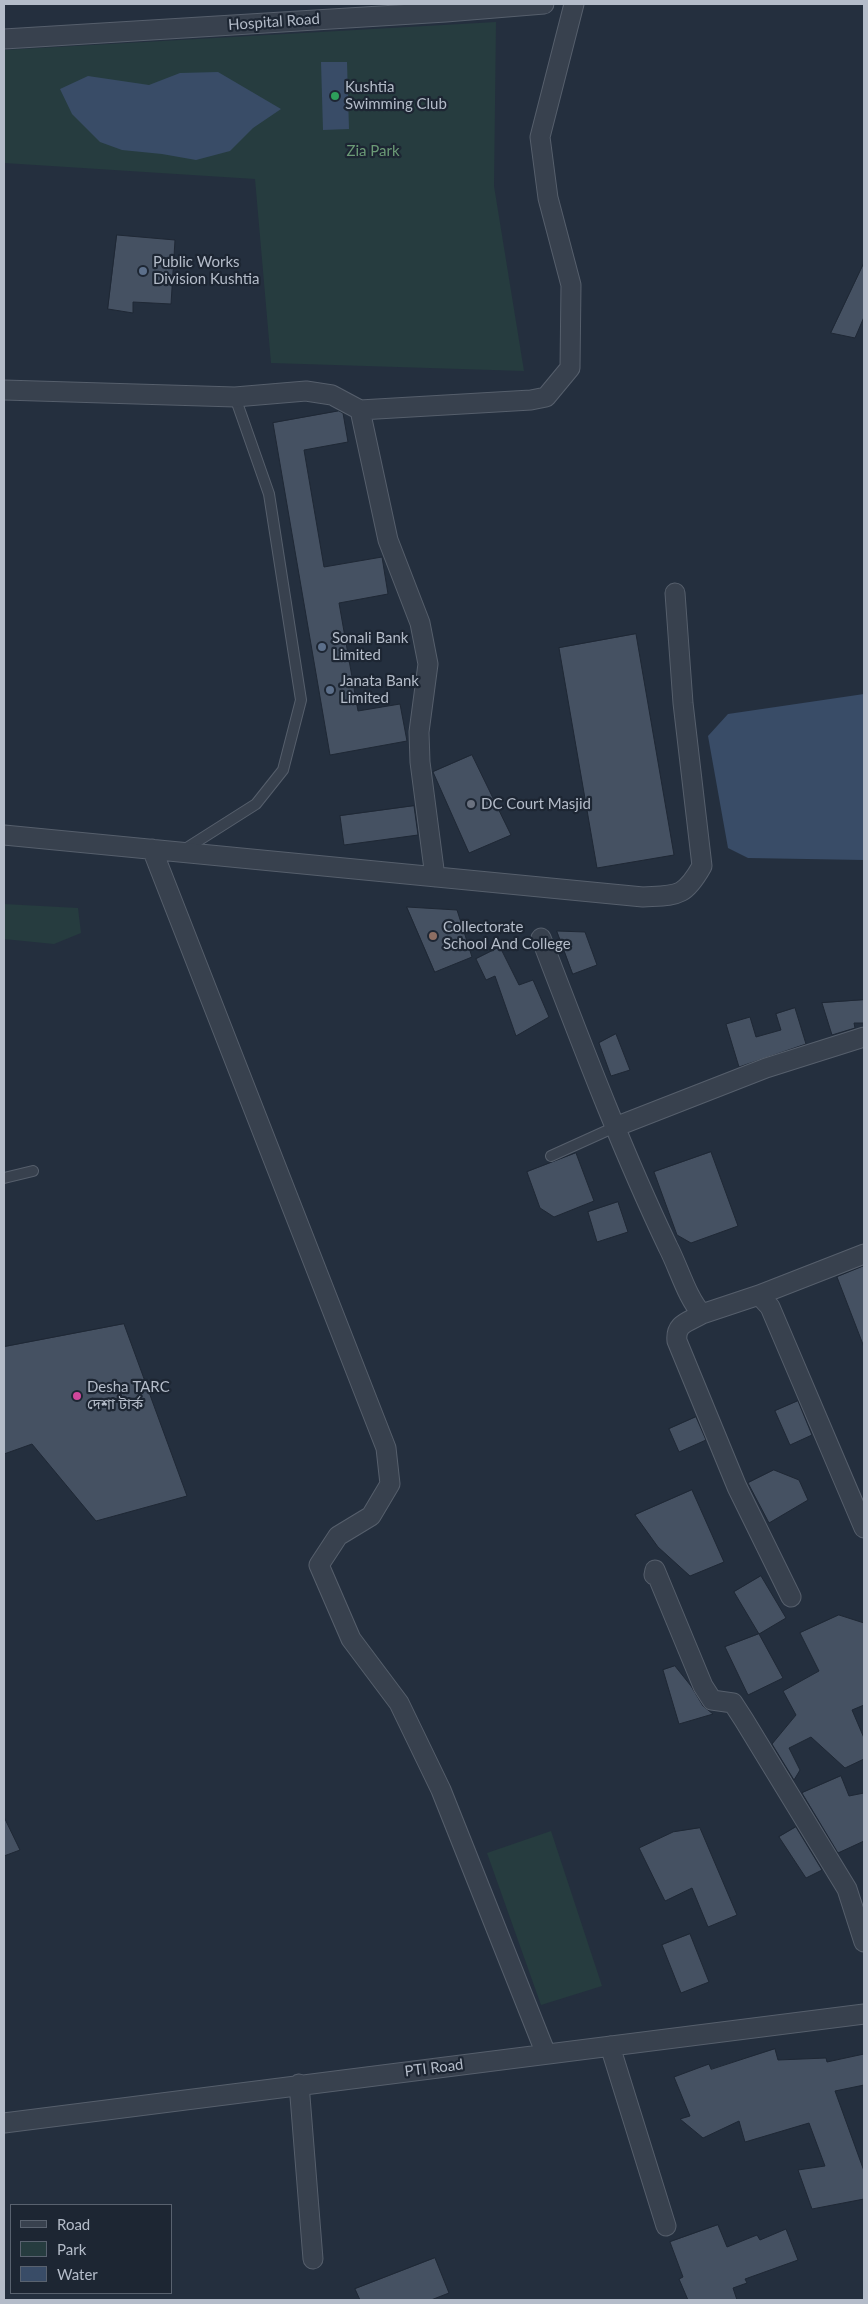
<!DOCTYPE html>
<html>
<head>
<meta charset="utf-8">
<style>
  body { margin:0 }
  #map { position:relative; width:868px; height:2304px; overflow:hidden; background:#242f3e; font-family:Lato,sans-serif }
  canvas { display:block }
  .frame { position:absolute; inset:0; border:5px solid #b4bcc9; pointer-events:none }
  .legend { position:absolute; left:10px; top:2204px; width:162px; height:90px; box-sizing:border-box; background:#1d2633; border:1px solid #59626f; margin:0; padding:6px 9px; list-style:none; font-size:15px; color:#b4bcc9 }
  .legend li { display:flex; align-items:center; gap:10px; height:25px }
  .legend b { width:25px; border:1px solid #59626f }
</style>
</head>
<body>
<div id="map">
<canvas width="868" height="2304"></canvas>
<div class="frame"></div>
<ul class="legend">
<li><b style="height:6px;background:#38414e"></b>Road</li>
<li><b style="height:14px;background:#263c3f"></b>Park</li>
<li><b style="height:14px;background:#394c67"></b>Water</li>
</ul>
</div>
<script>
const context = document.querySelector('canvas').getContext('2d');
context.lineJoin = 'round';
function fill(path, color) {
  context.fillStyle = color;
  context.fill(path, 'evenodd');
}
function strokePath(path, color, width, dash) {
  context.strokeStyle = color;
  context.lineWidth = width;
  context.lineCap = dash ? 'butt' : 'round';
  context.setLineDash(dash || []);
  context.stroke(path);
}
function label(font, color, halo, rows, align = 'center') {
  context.font = font + ' Lato,"Noto Sans Bengali",sans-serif';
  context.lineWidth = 4.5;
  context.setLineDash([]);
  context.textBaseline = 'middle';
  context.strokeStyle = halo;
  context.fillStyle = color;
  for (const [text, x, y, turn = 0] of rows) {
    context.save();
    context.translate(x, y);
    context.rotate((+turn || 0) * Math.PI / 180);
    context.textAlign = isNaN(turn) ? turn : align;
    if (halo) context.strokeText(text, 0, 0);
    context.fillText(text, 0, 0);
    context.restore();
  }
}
const green = new Path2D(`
  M496,22L494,186L524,371L271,363L255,179L4,163V50Z
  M4,904L78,908L81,933L54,944L4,939Z
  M551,1831L602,1986L541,2005L487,1853Z`);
const water = new Path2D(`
  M321,62H347L349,129L323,130Z
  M218,72L281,109L253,128L230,151L196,160L162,154L122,150L100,142L72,114L60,89L88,76L149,85L180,73Z
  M864,694V860L748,858L728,848L708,736L728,714Z`);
const building = new Path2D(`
  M117,235L175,240L171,304L133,302V313L108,309Z
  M864,263V317L855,338L831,333Z
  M339,411L343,413L348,442L304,450L324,567L382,557L388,594L339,603L358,711L400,704L407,741L330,755L273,423Z
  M636,634L674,855L597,868L559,648Z
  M472,755L511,835L469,853L433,772Z
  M414,806L418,835L344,845L340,816Z
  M407,907L457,910L472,957L435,972Z
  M557,931L585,932L597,965L573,974Z
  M500,947L519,985L533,980L549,1017L516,1036L495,976L486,980L476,959Z
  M864,1000V1023H854L855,1028L832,1035L822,1003Z
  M795,1008L806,1044L739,1067L726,1024L750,1017L756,1037L781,1030L776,1014Z
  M616,1034L630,1070L611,1076L599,1043Z
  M711,1152L738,1226L691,1243L677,1235L654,1172Z
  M576,1153L594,1201L554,1217L540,1208L527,1172Z
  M618,1202L628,1232L597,1242L588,1212Z
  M864,1266V1347L837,1277Z
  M124,1324L187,1496L96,1521L32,1444L4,1454V1347Z
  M798,1401L812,1435L790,1445L775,1411Z
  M696,1417L706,1440L679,1452L669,1429Z
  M774,1470L799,1480L808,1500L769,1523L748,1483Z
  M692,1490L724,1562L690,1576L658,1547L635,1515Z
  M761,1576L786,1618L759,1634L734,1592Z
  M839,1615L864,1623V1705L852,1710L864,1738V1759L845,1768L811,1737L789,1748L800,1770L794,1780L772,1744L796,1715L783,1691L819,1671L800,1633Z
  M759,1634L783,1678L748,1695L725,1647Z
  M675,1666L691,1686L703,1706L713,1714L679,1724L663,1670Z
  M841,1776L849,1796L864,1793V1841L838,1853L802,1793Z
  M4,1817L20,1850L4,1856Z
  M796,1827L822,1870L806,1878L779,1837Z
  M700,1828L737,1915L708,1927L692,1888L665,1901L639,1848L673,1832Z
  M690,1934L709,1982L681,1993L662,1945Z
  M775,2049L778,2060L826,2058L827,2062L864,2054V2085L835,2091L864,2171V2199L812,2209L798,2170L825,2166L809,2123L745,2142L739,2121L703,2138L680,2119L690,2116L674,2077L709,2064L711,2069Z
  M718,2225L727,2247L757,2235L760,2240L786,2229L798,2260L745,2279L747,2283L733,2288L737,2300H688L679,2279L683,2277L670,2242Z
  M435,2258L449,2293L431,2300H360L355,2289Z`);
const service = new Path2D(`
  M182,851L256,804L283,770L301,700L269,494L235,397
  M551,1156L615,1127
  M4,1178L33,1171`);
const minor = new Path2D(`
  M4,39L446,12L544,4
  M4,390L235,397L306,391L332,395L360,410L531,400L546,397L570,368L571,285L548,198L540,137L574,4
  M360,410L388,540L420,623L428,664L419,732L420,762L435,877
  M4,835L643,897C677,895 684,898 702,866L683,703L675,593
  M152,849L386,1448L390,1484L371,1516L338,1536L319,1565L351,1639L399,1703L441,1790L546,2054
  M541,938C581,1042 620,1146 668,1247C679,1268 687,1298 702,1314L759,1295L770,1307L864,1528
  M615,1127L766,1068L864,1037
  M759,1295L864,1254
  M702,1314C689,1322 675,1323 677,1341L737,1487L791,1597
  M654,1575L655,1570L703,1686L712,1700L733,1703L744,1720L847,1889L864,1942
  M610,2046L666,2226
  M299,2084L313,2259
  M4,2123L864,2014`);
const markers = [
  [335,96,5,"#2e9e5b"],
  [143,271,5,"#5c6f8a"],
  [322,647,5,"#5c6f8a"],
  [330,690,5,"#5c6f8a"],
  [471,804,5,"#6b7280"],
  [433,936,5,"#8d6e63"],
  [77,1396,5,"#d1479c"]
];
const streetNames = [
  ["Hospital Road",274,22,-4],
  ["PTI Road",434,2068,-7]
];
const poiNames = [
  ["Kushtia",345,87],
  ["Swimming Club",345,104],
  ["Public Works",153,262],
  ["Division Kushtia",153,279],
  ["Sonali Bank",332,638],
  ["Limited",332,655],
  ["Janata Bank",340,681],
  ["Limited",340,698],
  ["DC Court Masjid",481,804],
  ["Collectorate",443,927],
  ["School And College",443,944],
  ["Desha TARC",87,1387],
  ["দেশা টার্ক",87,1404]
];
const parkNames = [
  ["Zia Park",373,151]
];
fill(green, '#263c3f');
fill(water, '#394c67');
fill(building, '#455162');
strokePath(building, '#1f2835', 1);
strokePath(service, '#565f6c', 12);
strokePath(minor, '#565f6c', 21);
strokePath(service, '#38414e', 10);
strokePath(minor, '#38414e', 19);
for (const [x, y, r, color] of markers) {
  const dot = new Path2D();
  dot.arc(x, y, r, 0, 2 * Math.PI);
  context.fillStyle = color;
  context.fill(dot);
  strokePath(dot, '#1d2633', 2);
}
label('15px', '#b4bcc9', '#1d2633', streetNames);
label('15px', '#b4bcc9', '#1d2633', poiNames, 'left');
label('15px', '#6b9a76', '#1d2633', parkNames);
</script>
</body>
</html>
